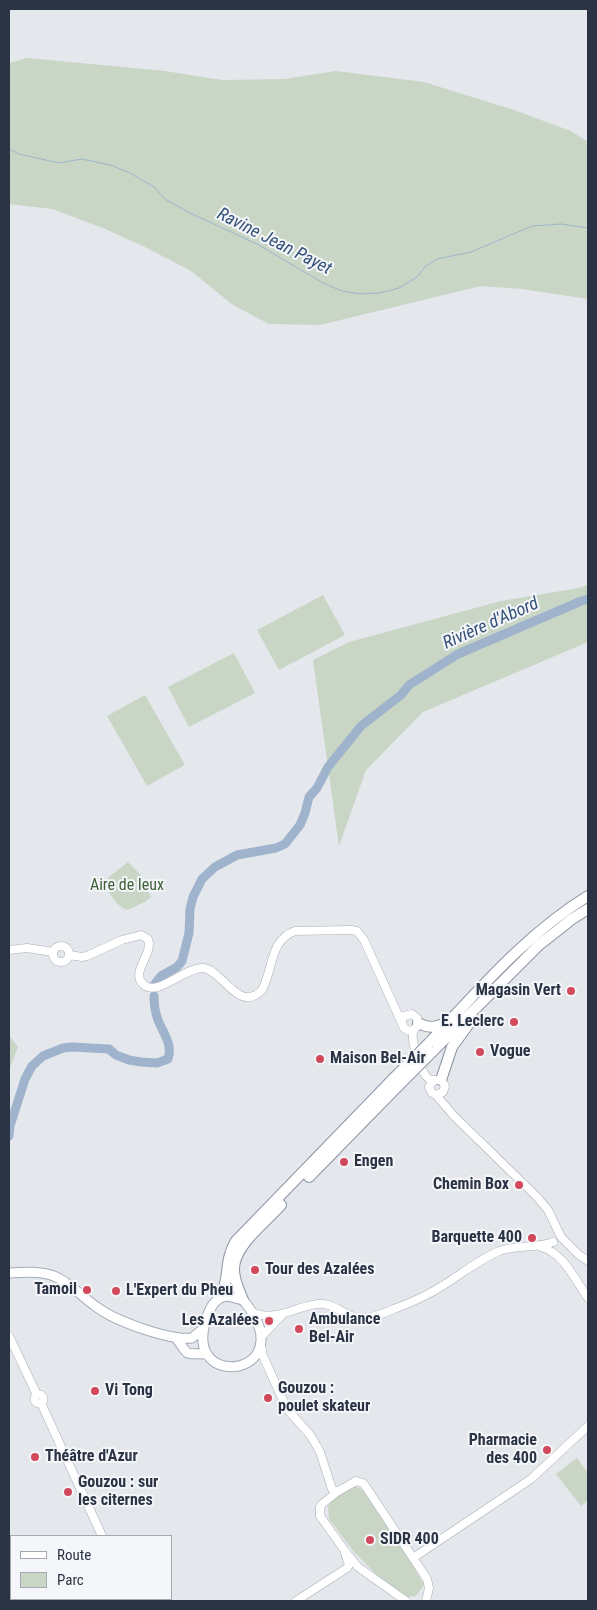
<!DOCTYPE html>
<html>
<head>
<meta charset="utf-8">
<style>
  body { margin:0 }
  #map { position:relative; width:597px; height:1610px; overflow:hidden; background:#e4e7ec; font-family:"Roboto Condensed",sans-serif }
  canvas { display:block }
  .frame { position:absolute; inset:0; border:10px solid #2b3445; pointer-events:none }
  .legend { position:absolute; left:10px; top:1535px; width:162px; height:65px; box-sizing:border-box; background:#f4f6f9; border:1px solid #a4a8b1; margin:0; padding:6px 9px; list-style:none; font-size:15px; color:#2b3445 }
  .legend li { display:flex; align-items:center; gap:10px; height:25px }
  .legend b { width:25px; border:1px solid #a4a8b1 }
</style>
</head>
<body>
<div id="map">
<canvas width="597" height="1610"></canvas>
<div class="frame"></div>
<ul class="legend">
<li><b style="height:6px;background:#fff"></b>Route</li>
<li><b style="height:14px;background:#c9d6c5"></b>Parc</li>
</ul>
</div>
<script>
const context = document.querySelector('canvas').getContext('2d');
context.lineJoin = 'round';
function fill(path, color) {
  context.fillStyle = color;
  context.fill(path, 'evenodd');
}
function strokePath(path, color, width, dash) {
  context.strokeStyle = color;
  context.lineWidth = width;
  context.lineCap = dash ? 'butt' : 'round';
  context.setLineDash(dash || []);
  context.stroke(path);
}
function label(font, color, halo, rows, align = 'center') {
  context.font = font + ' "Roboto Condensed",sans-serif';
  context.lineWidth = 4;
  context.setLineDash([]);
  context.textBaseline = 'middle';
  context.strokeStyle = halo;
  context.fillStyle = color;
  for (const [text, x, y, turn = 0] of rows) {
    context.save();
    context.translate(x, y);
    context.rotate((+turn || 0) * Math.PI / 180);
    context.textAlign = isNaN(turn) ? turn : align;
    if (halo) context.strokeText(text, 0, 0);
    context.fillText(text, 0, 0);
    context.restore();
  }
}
const green = new Path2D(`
  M27,58L165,71L222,80L284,79L336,71L424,82L514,110L571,131L588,142V299L522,289L481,286L320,325L269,324L233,305L191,271L147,248L103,228L52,209L9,204V63Z
  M588,585V642L423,712L366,770L339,846L313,660L349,642L501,601L579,588Z
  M323,595L345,635L279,670L257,630Z
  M234,653L255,693L189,727L168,687Z
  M145,695L185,765L147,786L107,716Z
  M128,862L140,874L151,897L145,902L127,910C116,906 111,895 104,884L110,876Z
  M9,1035L18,1047L9,1070Z
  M577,1458L588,1473V1500L581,1506L556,1474Z
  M355,1486L365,1491L406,1554L424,1585L416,1596L408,1597L379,1577L354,1552L329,1519L328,1506L334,1498Z`);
const stream = new Path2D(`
  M9,149L19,154L59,163L82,159L110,165L130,173L154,187L165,199L190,213L257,244L323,283L342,291L360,294L380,293L399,288L417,277L426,266L437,259L471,252L532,226L561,224L588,228`);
const river = new Path2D(`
  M154,985L161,976L177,967L182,961L189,933L190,909L193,897L202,879L215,867L237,855L276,848L285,844L300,825L305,813L309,797L317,788L328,767L361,726L401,695L409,685L458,654L579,602L588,599
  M9,1136L10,1126L25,1079L32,1066L43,1056L63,1048L72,1047L109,1049L116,1055L129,1060L141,1062L157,1063L168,1059C173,1044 163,1033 158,1020C155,1012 154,1004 154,996`);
const secondary = new Path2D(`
  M53 954a8 8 0 1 1 16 0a8 8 0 1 1-16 0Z
  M9,950L27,948L53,952
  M69,955L82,957L87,956L122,940L141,935L148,939C154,955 129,972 144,985C158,997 186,966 204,968C223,971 239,1014 262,990C273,970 270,939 295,931L351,930L357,931L364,940L404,1028C412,1034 420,1028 417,1018L412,1014L404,1016L402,1021
  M413,1030C411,1042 420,1073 430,1080H441L445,1086L443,1092L436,1095
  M433,1081L429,1087L432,1093L436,1095L454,1116L537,1197L548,1210L561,1237L578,1254L588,1261
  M541,1247C564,1253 575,1280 588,1298
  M252,1312C275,1323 296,1306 318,1304C336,1302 347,1320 365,1318C374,1317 385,1313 394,1309C410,1303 427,1296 442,1286C460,1275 477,1261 497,1252C515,1244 535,1249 553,1242
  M9,1336L37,1395
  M261,1337L282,1315
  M261,1345L263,1356L287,1409L311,1436L320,1452L332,1489L337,1492
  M34.5 1399a4.5 4.5 0 1 1 9 0a4.5 4.5 0 1 1-9 0Z
  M41,1403L102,1536
  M413,1558L531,1479L588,1426
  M131,1599L132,1601
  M296,1601L347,1568L349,1565L345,1553
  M406,1601L358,1567L345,1551L320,1516V1507L322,1504L337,1492L356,1481L363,1483L366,1487L427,1579L429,1588L426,1601`);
const primary = new Path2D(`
  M9,1273C24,1272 40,1271 54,1276C71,1283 83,1298 98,1308C116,1321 170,1341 192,1338L203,1329
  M227,1296L243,1300C306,1375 182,1394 206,1320C210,1308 214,1298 227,1296Z
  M176,1338C191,1357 181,1353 207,1354`);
const highway = new Path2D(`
  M418,1023C428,1028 435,1028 445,1023
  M429,1043C478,991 526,934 588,896
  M432,1052L539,945L572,919L588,909
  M441,1080L452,1047L473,1018
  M309,1177L399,1085
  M220,1297C231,1279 223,1262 236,1241L394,1078
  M243,1300C239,1290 234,1281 234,1270C233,1246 266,1222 281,1205`);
const highwayBridge = new Path2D(`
  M394,1078L429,1043
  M399,1085L432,1052`);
const markers = [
  [571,991,5,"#d1495b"],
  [514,1022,5,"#d1495b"],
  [480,1052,5,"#d1495b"],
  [320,1059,5,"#d1495b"],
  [344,1162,5,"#d1495b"],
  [519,1185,5,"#d1495b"],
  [532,1238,5,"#d1495b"],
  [255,1270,5,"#d1495b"],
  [87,1290,5,"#d1495b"],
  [116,1291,5,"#d1495b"],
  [269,1321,5,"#d1495b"],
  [299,1329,5,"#d1495b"],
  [95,1391,5,"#d1495b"],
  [268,1398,5,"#d1495b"],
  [547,1450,5,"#d1495b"],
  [35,1457,5,"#d1495b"],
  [68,1492,5,"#d1495b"],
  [370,1540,5,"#d1495b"]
];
const parkNames = [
  ["Aire de Ieux",127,886]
];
const poiNames = [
  ["Magasin Vert",561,991,"right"],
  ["E. Leclerc",504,1022,"right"],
  ["Vogue",490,1052],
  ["Maison Bel-Air",330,1059],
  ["Engen",354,1162],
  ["Chemin Box",509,1185,"right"],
  ["Barquette 400",522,1238,"right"],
  ["Tour des Azalées",265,1270],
  ["Tamoil",77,1290,"right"],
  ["L'Expert du Pheu",126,1291],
  ["Ambulance",309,1320],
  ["Bel-Air",309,1338],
  ["Les Azalées",259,1321,"right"],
  ["Gouzou :",278,1389],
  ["poulet skateur",278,1407],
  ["Vi Tong",105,1391],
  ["Pharmacie",537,1441,"right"],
  ["des 400",537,1459,"right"],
  ["Théâtre d'Azur",45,1457],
  ["Gouzou : sur",78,1483],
  ["les citernes",78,1501],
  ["SIDR 400",380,1540]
];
const waterNames = [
  ["Ravine Jean Payet",274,242,27],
  ["Rivière d'Abord",491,624,-24]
];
fill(green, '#c9d6c5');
strokePath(stream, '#9fb4cc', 1);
strokePath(river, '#9fb4cc', 9);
strokePath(secondary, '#a9aeb7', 9);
strokePath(primary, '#a3abb8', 11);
strokePath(highway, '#8b94a3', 12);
strokePath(secondary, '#fff', 8);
strokePath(primary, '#fff', 9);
strokePath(highway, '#fff', 10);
strokePath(highwayBridge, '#8b94a3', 12, []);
strokePath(highwayBridge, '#fff', 10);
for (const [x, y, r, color] of markers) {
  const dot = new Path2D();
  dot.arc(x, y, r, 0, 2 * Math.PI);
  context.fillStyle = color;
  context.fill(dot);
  strokePath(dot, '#f4f6f9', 2);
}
label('16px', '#3f6138', '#f4f6f9', parkNames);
label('bold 16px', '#2b3445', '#f4f6f9', poiNames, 'left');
label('italic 18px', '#34527a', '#f4f6f9', waterNames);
</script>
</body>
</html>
